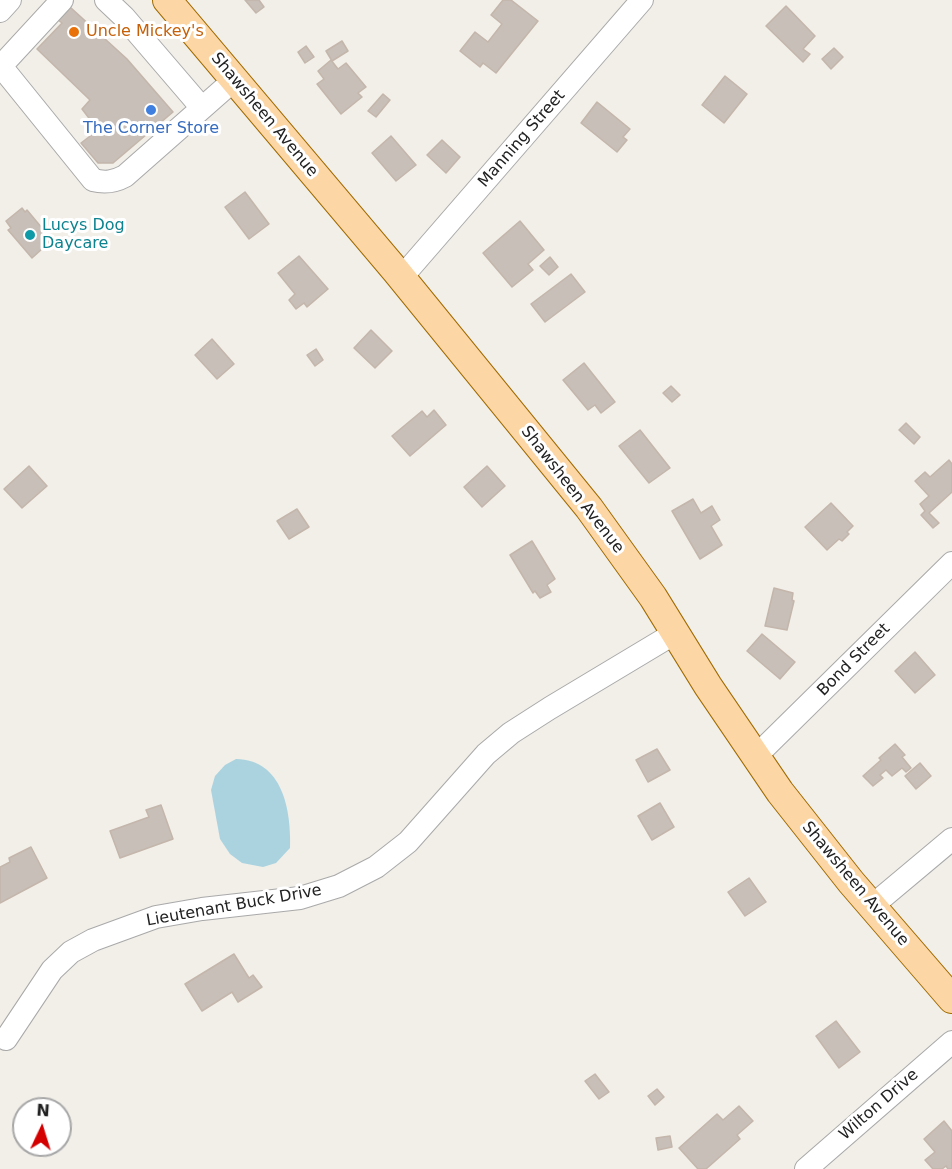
<!DOCTYPE html>
<html>
<head>
<meta charset="utf-8">
<style>
  body { margin:0 }
  #map { position:relative; width:952px; height:1169px; overflow:hidden; background:#f2efe9; font-family:"DejaVu Sans",sans-serif }
  canvas { display:block }
  .north { position:absolute; left:12px; top:1097px; width:60px; height:60px; box-sizing:border-box; background:#fff; border:2px solid #a7a7a7; border-radius:50%; rotate:4deg; font-size:16px; font-weight:700; line-height:24px; text-align:center; color:#222 }
  .north::after { content:''; display:block; margin:auto; width:21px; height:27px; background:#d40000; clip-path:polygon(50% 0,100% 100%,50% 72%,0 100%) }
</style>
</head>
<body>
<div id="map">
<canvas width="952" height="1169"></canvas>
<div class="north">N</div>
</div>
<script>
const context = document.querySelector('canvas').getContext('2d');
context.lineJoin = 'round';
function fill(path, color) {
  context.fillStyle = color;
  context.fill(path, 'evenodd');
}
function strokePath(path, color, width, dash) {
  context.strokeStyle = color;
  context.lineWidth = width;
  context.lineCap = dash ? 'butt' : 'round';
  context.setLineDash(dash || []);
  context.stroke(path);
}
function label(font, color, halo, rows, align = 'center') {
  context.font = font + ' "DejaVu Sans",sans-serif';
  context.lineWidth = 6;
  context.setLineDash([]);
  context.textBaseline = 'middle';
  context.strokeStyle = halo;
  context.fillStyle = color;
  for (const [text, x, y, turn = 0] of rows) {
    context.save();
    context.translate(x, y);
    context.rotate((+turn || 0) * Math.PI / 180);
    context.textAlign = isNaN(turn) ? turn : align;
    if (halo) context.strokeText(text, 0, 0);
    context.fillText(text, 0, 0);
    context.restore();
  }
}
const water = new Path2D(`
  M236,759C283,760 291,810 290,848L276,863L263,867L242,863L230,854L220,839L211,790L215,776L225,765Z`);
const building = new Path2D(`
  M245,0H259L264,7L256,13Z
  M503,0H511L538,21L496,73L483,63L480,67L460,51L475,32L488,42L502,24L491,15Z
  M786,6L815,36L803,49L810,54L803,62L766,26Z
  M70,7L127,59L173,112L113,163H98L81,143L98,130L82,109L90,100L37,49L62,23L58,20Z
  M342,41L348,51L332,61L326,51Z
  M306,46L314,57L305,63L298,52Z
  M834,48L843,57L831,69L822,59Z
  M331,60L338,69L346,63L366,87L358,93L362,97L341,114L317,84L324,79L318,71Z
  M725,76L747,94L724,123L702,105Z
  M383,94L390,100L376,117L368,111Z
  M597,102L630,129L623,137L627,140L617,152L581,123Z
  M391,136L416,165L396,181L372,153Z
  M442,140L460,157L446,173L427,155Z
  M245,192L269,224L249,239L225,207Z
  M22,208L25,212L27,210L52,240L32,258L8,230L11,228L6,221Z
  M520,221L544,250L528,264L533,270L512,287L483,253Z
  M299,256L328,289L307,307L304,303L296,309L289,300L295,294L278,273Z
  M550,257L558,267L549,275L540,266Z
  M571,274L585,292L545,322L531,304Z
  M371,330L392,351L375,368L354,348Z
  M212,339L234,364L217,379L195,355Z
  M316,349L323,360L315,366L307,355Z
  M584,363L615,402L601,413L595,405L588,410L563,380Z
  M671,386L680,395L672,402L663,393Z
  M434,410L446,425L410,456L392,436L422,411L427,417Z
  M906,423L920,437L914,444L899,430Z
  M640,430L670,468L649,483L619,446Z
  M949,460L952,464V492L929,513L939,523L933,528L921,515L925,511L920,504L929,496L915,481L925,472L930,477Z
  M29,466L47,486L22,508L4,489Z
  M487,466L505,486L482,507L464,487Z
  M693,499L701,513L712,506L720,520L711,526L722,545L700,559L672,511Z
  M831,503L853,526L847,532L849,534L842,541L839,539L827,550L805,527Z
  M297,509L309,527L289,539L277,521Z
  M532,541L555,579L547,585L551,592L540,598L535,591L533,593L510,555Z
  M774,588L793,593L792,600L794,601L787,630L765,626Z
  M762,634L795,662L780,679L747,651Z
  M915,652L935,675L915,693L895,671Z
  M895,744L905,755L902,757L911,768L906,772L902,768L892,776L886,770L880,775L883,778L873,786L863,776L881,760L879,758Z
  M657,749L670,770L648,782L636,760Z
  M920,763L931,776L916,789L905,776Z
  M660,803L674,827L652,840L638,816Z
  M161,805L173,839L120,858L110,831L149,817L146,810Z
  M31,847L47,878L0,903V867L10,862L9,858Z
  M749,878L766,902L745,916L728,892Z
  M234,954L249,978L253,975L262,987L238,1002L232,992L202,1011L185,984Z
  M836,1021L860,1052L839,1068L816,1036Z
  M595,1074L609,1092L599,1099L585,1081Z
  M657,1089L664,1097L655,1105L648,1096Z
  M739,1106L753,1121L737,1135L740,1139L706,1169H698L679,1148L717,1114L723,1120Z
  M944,1121L952,1131V1169H948L946,1166L942,1169H933L925,1160L935,1152L924,1139Z
  M670,1136L672,1147L658,1150L656,1138Z`);
const minor = new Path2D(`
  M106,0L124,17L202,108
  M0,11L10,0
  M0,65L93,180C105,183 114,182 125,176L234,80
  M1,66L62,0
  M401,278L642,0
  M755,757L952,563
  M872,906L952,839
  M6,1039L52,970L71,952L93,940L156,917L202,909L300,898L339,886L376,867L408,842L486,754L511,733L550,708L675,633
  M806,1169L952,1042`);
const major = new Path2D(`
  M167,0L396,271L589,508L653,597L708,686L780,792L851,882L952,999`);
const markers = [
  [74,32,6,"#e8710a"],
  [151,110,6,"#3f7fe0"],
  [30,235,6,"#0f9aa8"]
];
const foodNames = [
  ["Uncle Mickey's",86,32]
];
const streetNames = [
  ["Shawsheen Avenue",264,115,50],
  ["Manning Street",522,139,-49],
  ["Shawsheen Avenue",572,490,52],
  ["Bond Street",854,660,-45],
  ["Shawsheen Avenue",855,884,50],
  ["Lieutenant Buck Drive",234,906,-10],
  ["Wilton Drive",879,1105,-41]
];
const shopNames = [
  ["The Corner Store",151,129]
];
const cultureNames = [
  ["Lucys Dog",42,226],
  ["Daycare",42,244]
];
fill(water, '#aad3df');
fill(building, '#c7bfb8');
strokePath(building, '#c4b6ab', 1.5);
strokePath(minor, '#a9a9a9', 24);
strokePath(major, '#a06b00', 30);
strokePath(minor, '#fff', 22);
strokePath(major, '#fcd6a4', 28);
for (const [x, y, r, color] of markers) {
  const dot = new Path2D();
  dot.arc(x, y, r, 0, 2 * Math.PI);
  context.fillStyle = color;
  context.fill(dot);
  strokePath(dot, '#fff', 2);
}
label('16px', '#c56008', '#fff', foodNames, 'left');
label('16px', '#222', '#fff', streetNames);
label('16px', '#366cbe', '#fff', shopNames);
label('16px', '#0d838f', '#fff', cultureNames, 'left');
</script>
</body>
</html>
